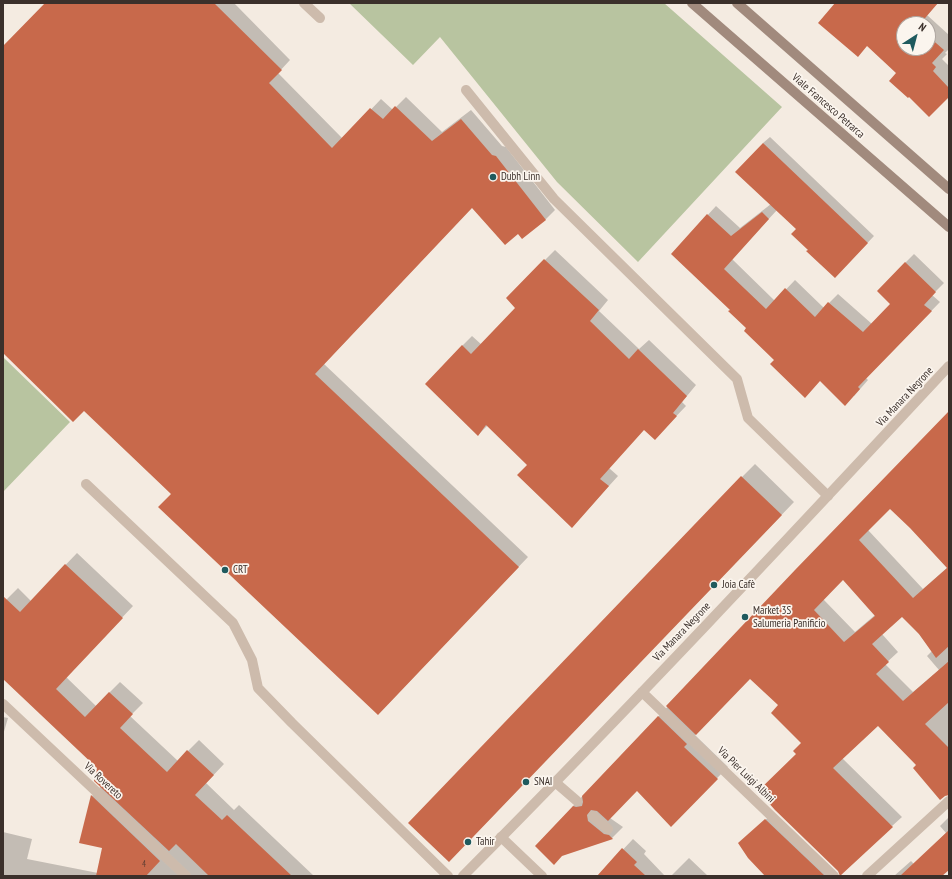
<!DOCTYPE html>
<html>
<head>
<meta charset="utf-8">
<style>
  body { margin:0 }
  #map { position:relative; width:952px; height:879px; overflow:hidden; background:#f4ebe1; font-family:"PT Sans Narrow",sans-serif }
  canvas { display:block }
  .frame { position:absolute; inset:0; border:4px solid #3b302b; pointer-events:none }
  .north { position:absolute; left:896px; top:16px; width:40px; height:40px; box-sizing:border-box; background:#fbf5ee; border:1px solid #aea6a0; border-radius:50%; rotate:36deg; font-size:11px; font-weight:700; line-height:16px; text-align:center; color:#3b302b }
  .north::after { content:''; display:block; margin:auto; width:14px; height:18px; background:#1f5a5e; clip-path:polygon(50% 0,100% 100%,50% 72%,0 100%) }
</style>
</head>
<body>
<div id="map">
<canvas width="952" height="879"></canvas>
<div class="frame"></div>
<div class="north">N</div>
</div>
<script>
const context = document.querySelector('canvas').getContext('2d');
context.lineJoin = 'round';
function fill(path, color) {
  context.fillStyle = color;
  context.fill(path, 'evenodd');
}
function strokePath(path, color, width, dash) {
  context.strokeStyle = color;
  context.lineWidth = width;
  context.lineCap = dash ? 'butt' : 'round';
  context.setLineDash(dash || []);
  context.stroke(path);
}
function label(font, color, halo, rows, align = 'center') {
  context.font = font + ' "PT Sans Narrow",sans-serif';
  context.lineWidth = 3.5;
  context.setLineDash([]);
  context.textBaseline = 'middle';
  context.strokeStyle = halo;
  context.fillStyle = color;
  for (const [text, x, y, turn = 0] of rows) {
    context.save();
    context.translate(x, y);
    context.rotate((+turn || 0) * Math.PI / 180);
    context.textAlign = isNaN(turn) ? turn : align;
    if (halo) context.strokeText(text, 0, 0);
    context.fillText(text, 0, 0);
    context.restore();
  }
}
const green = new Path2D(`
  M349,3H664L782,107L638,262L557,182L440,37L413,65Z
  M3,357L70,422L3,492Z`);
const shadow = new Path2D(`
  M46,3H234L290,60L278,73L343,139L381,99L393,110L406,97L442,132L471,110L502,146L506,147L555,210L545,220L472,207L324,364L528,557L388,704L172,494L84,410L3,352V47Z
  M837,3H938L927,15L949,35V49L945,53L947,54L942,59L949,66V96L897,73ZM904,24H928V48H904Z
  M770,137L874,236L835,277L809,249L797,229L777,210L732,259L775,301L795,280L824,308L838,294L872,324L891,304L905,263L914,254L944,283L932,295L940,302L866,378L868,380L854,396L775,360L731,310L672,254L716,206L740,228L771,204L763,143Z
  M555,250L608,300L599,311L639,349L649,340L696,385L682,402L686,406L664,429H644L609,468L618,476L581,517L488,425L478,435L462,346L472,336L482,345L516,308L507,298Z
  M949,412V774L917,765L878,724L842,758L902,817L892,826L797,754L802,742L779,705L750,677L695,735L728,767L671,825L637,790L610,818L623,827L612,838L562,855L573,806ZM890,507L911,527L948,567L923,589L868,530ZM843,579L875,615L855,632L823,599ZM902,615L919,634L932,651L927,656L939,670L913,692L885,664L898,652L882,634Z
  M755,464L794,502L462,848L742,477Z
  M77,553L133,606L66,677L96,706L120,682L143,703L130,716L178,761L199,740L224,764L206,783L234,810L239,805L314,876H3V832L32,839L27,859L98,873L104,848L92,796L101,786L98,768L3,678V603L18,588L31,601Z
  M3,717L8,718L3,735Z
  M772,814L838,876H766L746,837Z
  M949,817V868L941,876H894L911,861L914,864L946,833L940,826Z
  M633,839L646,851L644,854L665,876H601L600,874Z
  M689,858L708,876H671Z`);
const building = new Path2D(`
  M45,3H214L282,70L269,83L332,148L370,108L383,119L395,106L432,141L461,119L492,155L496,156L546,220L522,239L518,234L505,245L472,208L315,374L519,567L378,715L158,507L171,494L84,411L73,422L3,353V46Z
  M835,3H938L920,24H904V48H928V36L944,50L932,63L936,67L933,71L949,88V97L929,117L909,97L908,98L889,81L896,73L867,46L858,57L818,23Z
  M763,143L868,243L835,278L806,251L808,250L791,234L796,229L735,172Z
  M762,212L769,219L724,269L766,309L785,288L815,317L828,302L863,332L890,304L877,291L905,262L936,292L924,305L932,311L858,387L860,389L845,406L820,381L805,398L770,364L774,360L744,331L746,328L728,311L730,310L671,254L707,214L731,236Z
  M544,259L599,310L590,321L629,359L638,349L687,396L673,413L677,416L655,440L644,430L600,479L609,486L572,528L517,475L527,465L486,425L478,436L425,384L462,345L471,354L515,308L506,298Z
  M949,411V646L936,658L919,634L902,617L872,644L889,662L876,674L903,701L949,661V702L925,724L949,748V795L945,796L940,800L913,768L916,765L878,726L833,768L893,827L840,876L838,871L775,810L758,791L796,754L793,751L801,743L771,713L778,705L750,679L696,735L666,706L795,570ZM890,509L910,528L947,568L913,598L859,540ZM843,580L875,616L844,642L814,610Z
  M741,476L782,515L449,862L408,823Z
  M65,564L123,618L56,689L85,717L109,692L133,714L120,728L167,772L187,750L214,775L195,795L222,820L227,815L292,876H209L176,844L169,851L94,781L97,768L3,679V596L20,612Z
  M658,716L687,744L684,747L718,779L671,827L637,791L608,821L597,811L591,810L587,815L588,821L604,834L609,835L613,839L562,856L554,865L535,846L573,806L576,807L582,806L583,802L582,796Z
  M91,795L160,861L146,876H96L102,848L79,843Z
  M765,819L825,876H765L748,858L738,843Z
  M949,830V870L942,876H900Z
  M622,848L637,862L634,865L646,876H597Z`);
const lane = new Path2D(`
  M304,3L320,18
  M466,90L554,199L737,379L748,418L828,496
  M86,484L233,623L252,660L258,688L292,723L448,876
  M555,782L577,801
  M593,816L608,829
  M501,837L542,876`);
const street = new Path2D(`
  M642,692L834,876
  M3,704L186,876
  M463,876C628,710 789,538 949,366
  M867,876L949,801`);
const secondary = new Path2D(`
  M692,3L949,227
  M737,3L949,189`);
const markers = [
  [493,177,4,"#1f5a5e"],
  [225,570,4,"#1f5a5e"],
  [714,585,4,"#1f5a5e"],
  [745,617,4,"#1f5a5e"],
  [526,782,4,"#1f5a5e"],
  [468,842,4,"#1f5a5e"]
];
const numberNames = [
  ["4",144,864]
];
const streetNames = [
  ["Viale Francesco Petrarca",828,106,41],
  ["Via Manara Negrone",905,397,-47],
  ["Via Manara Negrone",682,632,-46],
  ["Via Pier Luigi Albini",746,775,44],
  ["Via Rovereto",103,781,43]
];
const poiNames = [
  ["Dubh Linn",501,177],
  ["CRT",233,570],
  ["Joia Cafè",722,585],
  ["Market 3S",753,611],
  ["Salumeria Panificio",753,624],
  ["SNAI",534,782],
  ["Tahir",476,842]
];
fill(green, '#b8c4a0');
fill(shadow, '#0003');
fill(building, '#c8694b');
strokePath(lane, '#cdbbac', 10);
strokePath(street, '#cdbbac', 10);
strokePath(secondary, '#a18a7d', 10);
for (const [x, y, r, color] of markers) {
  const dot = new Path2D();
  dot.arc(x, y, r, 0, 2 * Math.PI);
  context.fillStyle = color;
  context.fill(dot);
  strokePath(dot, '#fbf5ee', 1.5);
}
label('9px', '#5e3e33', null, numberNames);
label('11px', '#3b302b', '#fbf5ee', streetNames);
label('11px', '#3b302b', '#fbf5ee', poiNames, 'left');
</script>
</body>
</html>
